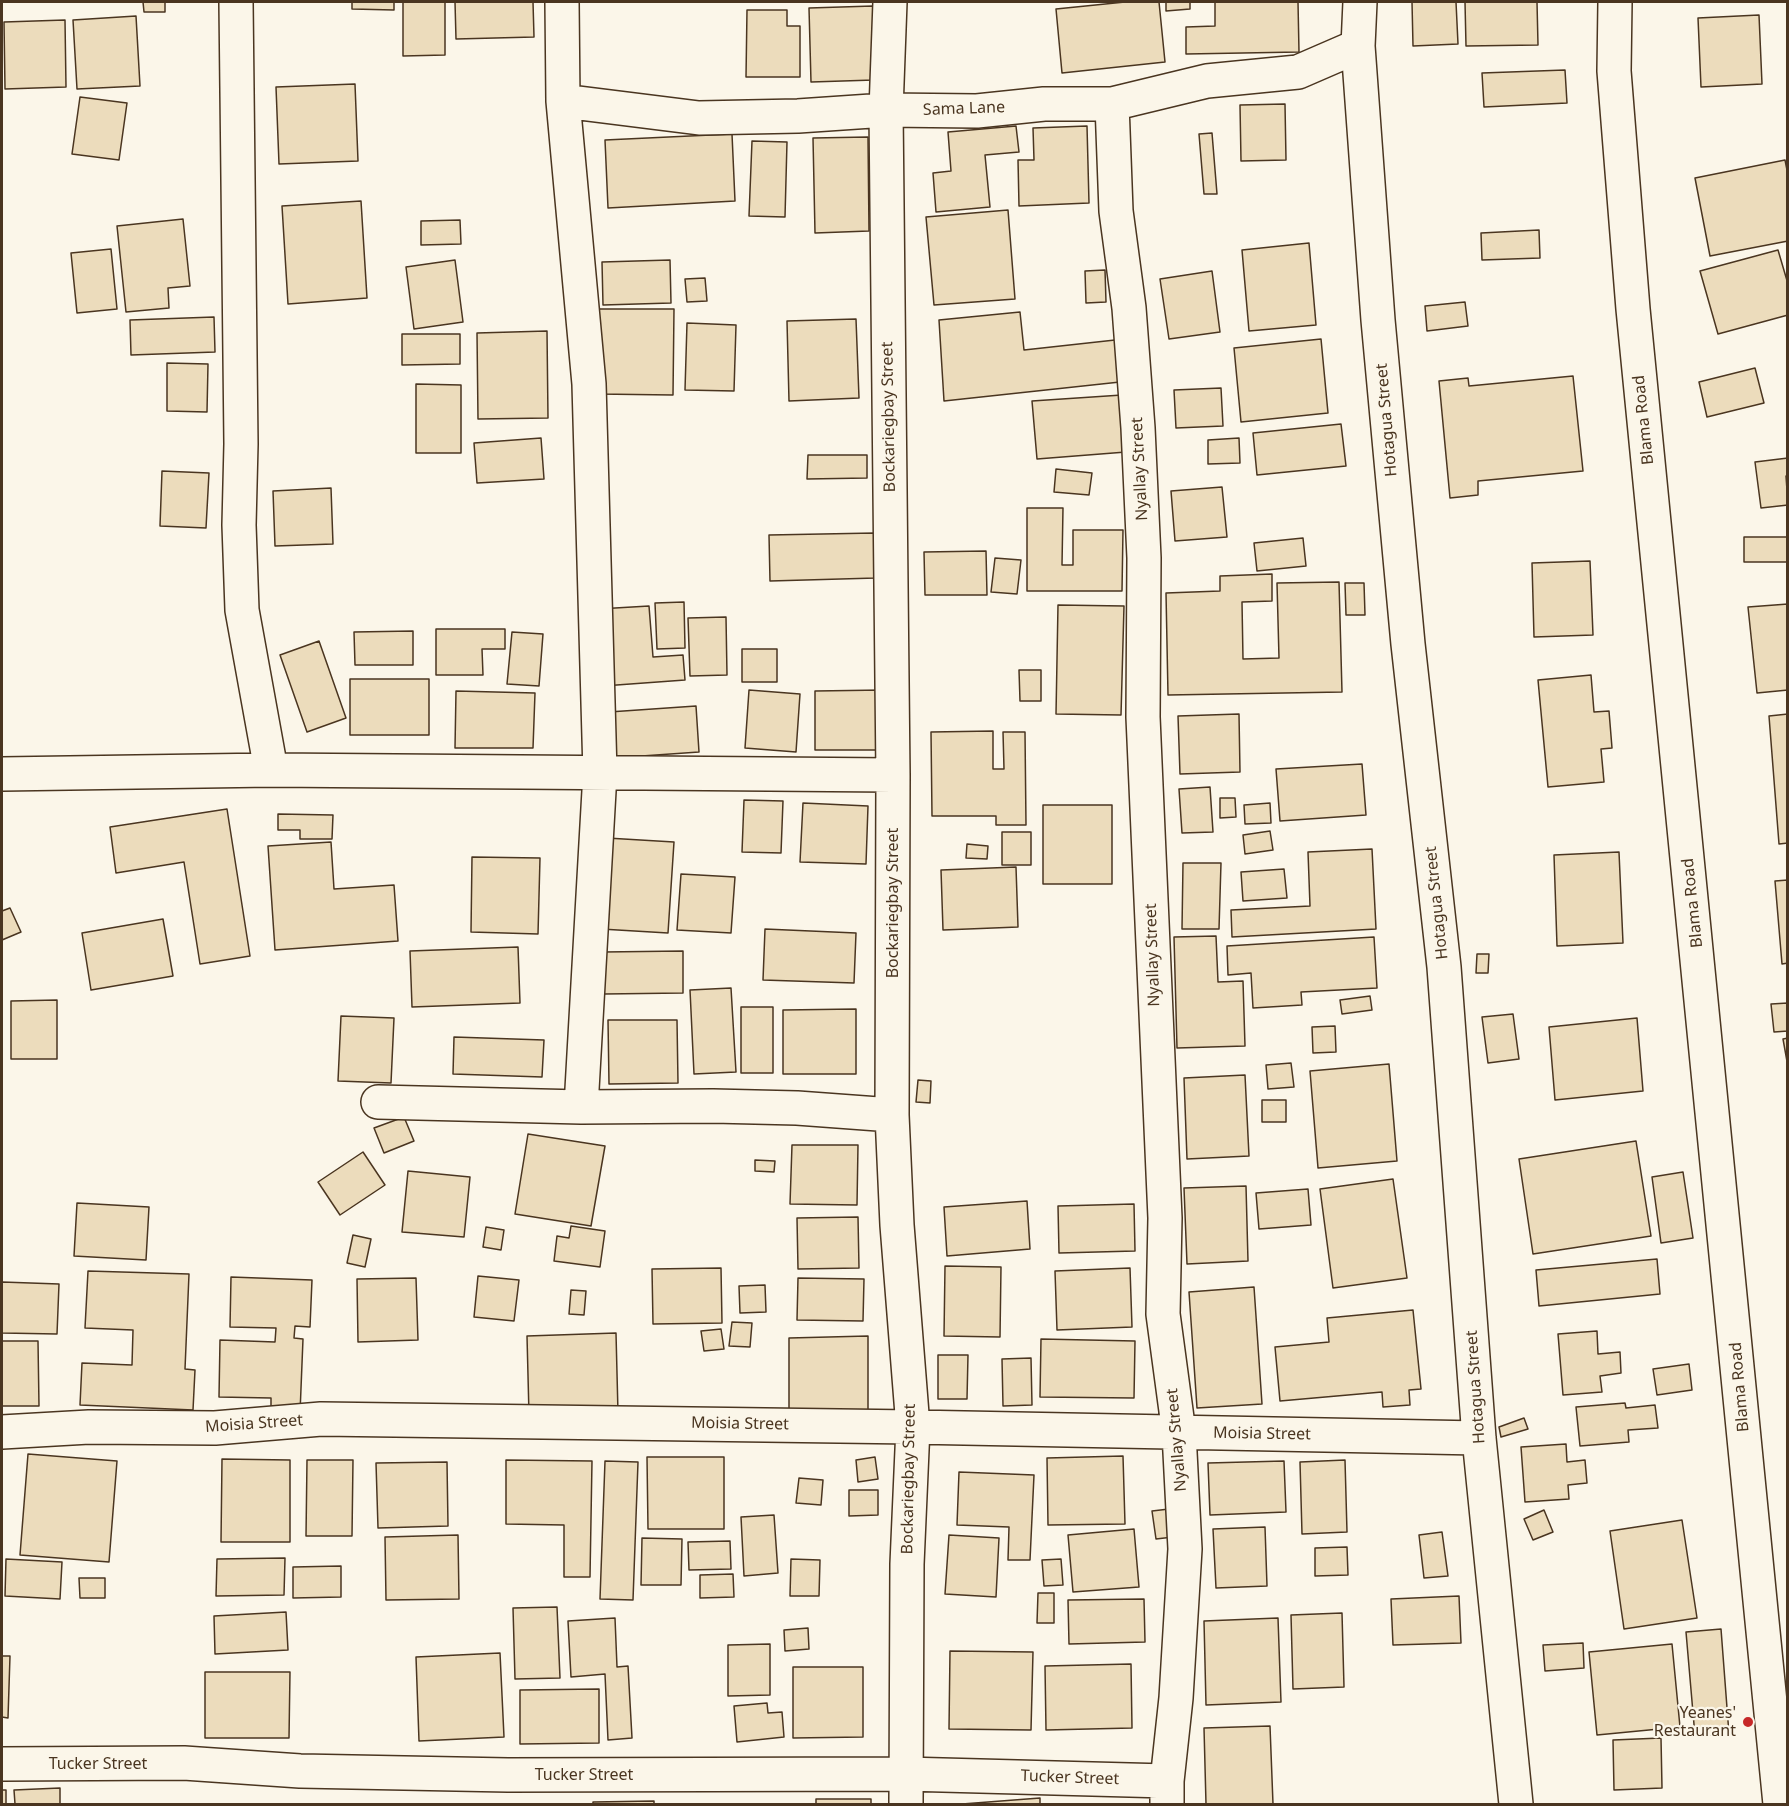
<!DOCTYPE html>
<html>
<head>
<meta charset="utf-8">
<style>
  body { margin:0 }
  #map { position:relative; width:1789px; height:1806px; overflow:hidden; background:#fbf6e9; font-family:"Noto Sans",sans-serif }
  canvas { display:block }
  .frame { position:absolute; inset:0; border:3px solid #4a3520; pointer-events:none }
</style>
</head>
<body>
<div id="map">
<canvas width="1789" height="1806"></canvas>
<div class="frame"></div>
</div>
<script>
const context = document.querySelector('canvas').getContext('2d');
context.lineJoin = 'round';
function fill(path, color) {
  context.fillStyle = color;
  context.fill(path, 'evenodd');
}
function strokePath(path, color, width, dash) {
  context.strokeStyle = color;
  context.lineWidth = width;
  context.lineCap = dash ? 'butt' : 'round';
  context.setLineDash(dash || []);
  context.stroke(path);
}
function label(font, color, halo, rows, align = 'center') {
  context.font = font + ' "Noto Sans",sans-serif';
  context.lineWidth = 4.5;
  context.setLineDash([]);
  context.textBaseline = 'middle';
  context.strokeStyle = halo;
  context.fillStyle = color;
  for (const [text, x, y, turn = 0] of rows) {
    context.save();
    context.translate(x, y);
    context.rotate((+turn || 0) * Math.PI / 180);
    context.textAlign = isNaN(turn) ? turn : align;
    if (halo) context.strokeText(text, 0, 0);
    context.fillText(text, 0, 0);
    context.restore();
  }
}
const building = new Path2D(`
  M143,2H165V12H144Z
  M352,2H394V10L352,9Z
  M403,2H445V55L403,56Z
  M455,2H533L534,37L456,39Z
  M1125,2H1159L1165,62L1062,73L1056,9Z
  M1166,2H1190V9L1166,11Z
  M1215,2H1298L1299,52L1186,54V27L1215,26Z
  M1412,2H1456L1458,44L1413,46Z
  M1465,2H1537L1538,45L1466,46Z
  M873,6L874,80L811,82L809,8Z
  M747,10H787V26H800V77H746Z
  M1759,15L1762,84L1701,87L1698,18Z
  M136,16L140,86L77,89L73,20Z
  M65,20L66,87L5,89L4,22Z
  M1565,70L1567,103L1484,107L1482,73Z
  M355,84L358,161L279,164L276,87Z
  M80,97L127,103L119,160L72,154Z
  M1285,104L1286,160L1241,161L1240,105Z
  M1016,126L1019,152L985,155L990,207L936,212L933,173L951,171L948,132Z
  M1087,126L1089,203L1019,206L1018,160H1034L1033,128Z
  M1212,133L1217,194H1204L1199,134Z
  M732,134L735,201L608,208L605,140Z
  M868,137L869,231L815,233L813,138Z
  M752,141L787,142L785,217L749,216Z
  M1785,160L1788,175V241L1710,256L1695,178Z
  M361,201L367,298L288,304L282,206Z
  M1008,210L1015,299L934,305L926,217Z
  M183,219L190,286L168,288L169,308L126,312L117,226Z
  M460,220L461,244L421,245V221Z
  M1539,230L1540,258L1482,260L1481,233Z
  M1309,243L1316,325L1249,331L1242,250Z
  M111,249L117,309L77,313L71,253Z
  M1778,250L1788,284V315L1718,334L1700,271Z
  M455,260L463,322L414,329L406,267Z
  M670,260L671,303L603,305L602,262Z
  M1105,270L1106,302L1086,303L1085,271Z
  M1212,271L1220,332L1169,339L1160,279Z
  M705,278L707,301L687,302L685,279Z
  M1465,302L1468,326L1427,331L1425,306Z
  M598,309H674L673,395L597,394Z
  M1020,312L1024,350L1115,340L1120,382L944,401L939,320Z
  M214,317L215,352L131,355L130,320Z
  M856,319L859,398L789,401L787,321Z
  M687,323L736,325L734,391L685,390Z
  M547,331L548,418L478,419L477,333Z
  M402,334H460V364L402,365Z
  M1321,339L1328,413L1241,422L1234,348Z
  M167,363L208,364L207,412L167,411Z
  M1755,368L1764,403L1707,417L1699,382Z
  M1573,376L1583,471L1478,481V495L1450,498L1439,381L1468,378L1469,386Z
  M416,384L461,385V453H416Z
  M1221,388L1223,426L1176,428L1174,390Z
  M1122,395L1126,452L1037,459L1032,401Z
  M1341,424L1346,466L1257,475L1253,433Z
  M541,438L544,479L477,483L474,443Z
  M1239,438L1240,463L1208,464V440Z
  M808,455H867V478L807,479Z
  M1788,458V476H1786L1788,505L1761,508L1755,462Z
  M1056,469L1092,473L1089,495L1054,492Z
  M162,471L209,473L206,528L160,526Z
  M1222,487L1227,537L1175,541L1171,491Z
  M331,488L333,544L275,546L273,491Z
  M1027,508H1063L1062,565H1073V530H1123L1122,591H1027Z
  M1787,510L1788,562H1744V537H1787Z
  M875,533L876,578L770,581L769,535Z
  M1303,538L1306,566L1257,571L1254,543Z
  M986,551L987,595H925L924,552Z
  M995,558L1021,560L1017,594L991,592Z
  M1590,561L1593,635L1534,637L1532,563Z
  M1272,574V601L1242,602L1243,659L1279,658L1277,583L1339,582L1342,692L1168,695L1166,593L1220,591V576Z
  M1345,583H1364L1365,615H1346Z
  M684,602L685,648L657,649L655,603Z
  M1788,604V690L1757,693L1748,607Z
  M1058,605L1124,606L1121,715L1056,714Z
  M649,606L653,657L683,655L685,680L603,686L598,609Z
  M726,617L727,675L690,676L688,618Z
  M436,629H505V649H482L483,675H436Z
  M413,631V665H355L354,632Z
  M512,632L543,634L539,686L507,684Z
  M319,641L346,718L307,732L280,655Z
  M742,649H777V682H742Z
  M1019,670H1041V701H1020Z
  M1591,675L1594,712L1609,711L1612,748L1601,749L1604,782L1548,787L1538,680Z
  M350,679H429V735H350Z
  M749,690L800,694L796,752L745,748Z
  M883,690L882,750H815V691Z
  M456,691L535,693L533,748H455Z
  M696,706L699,752L613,758L609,712Z
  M1239,714L1240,772L1180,774L1178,716Z
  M1788,714V843L1779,844L1769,716Z
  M993,731V769H1004L1003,732H1025L1026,825H996V816H932L931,732Z
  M1362,764L1366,815L1280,821L1276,769Z
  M1210,787L1213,832L1182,833L1179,789Z
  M1220,798H1235L1236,817L1220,818Z
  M744,800L783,801L781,853L742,852Z
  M803,803L868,806L866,864L800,862Z
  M1270,803L1271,823L1245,824L1244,805Z
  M1043,805H1112V884H1043Z
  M227,809L250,956L200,964L184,862L116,873L110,827Z
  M278,814L333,815L332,839H300V830H278Z
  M1270,831L1273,850L1245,854L1243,835Z
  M1002,832H1031V865H1002Z
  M607,838L674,842L668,933L601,929Z
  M331,842L334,889L394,885L398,941L275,950L268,846Z
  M967,844L988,846L987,859L966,858Z
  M1372,849L1376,929L1232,937L1231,910L1310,906L1308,852Z
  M1619,852L1623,943L1557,946L1554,855Z
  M472,857L540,858L538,934L471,932Z
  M1183,863H1221L1219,929H1182Z
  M1016,867L1018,927L943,930L941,870Z
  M1284,869L1287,898L1243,901L1241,872Z
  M681,874L735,877L731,933L677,930Z
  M1788,880V963L1782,964L1775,881Z
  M10,908L21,932L2,940V911Z
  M163,919L173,976L91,990L82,933Z
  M765,929L856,933L854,983L763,980Z
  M1216,936L1218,982L1243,981L1245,1046L1177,1048L1174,937Z
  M1374,937L1377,988L1301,992L1302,1005L1253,1008L1251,973L1228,975L1227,946Z
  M518,947L520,1003L412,1007L410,951Z
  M683,951V993L604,994L603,952Z
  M1477,954H1489L1488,973H1476Z
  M731,988L736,1072L694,1074L690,990Z
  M1370,996L1372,1010L1342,1014L1340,1000Z
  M57,1000V1059H11V1001Z
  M1788,1003V1031L1774,1032L1771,1004Z
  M741,1007H773V1073H741Z
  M856,1009V1074H783V1010Z
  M1513,1014L1519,1059L1488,1063L1482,1017Z
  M341,1016L394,1018L391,1083L338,1081Z
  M1637,1018L1643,1091L1555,1100L1549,1027Z
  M608,1020H677L678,1083L609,1084Z
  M1335,1026L1336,1052L1313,1053L1312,1027Z
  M454,1037L544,1040L542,1077L453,1074Z
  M1788,1038V1067L1783,1039Z
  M1291,1063L1294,1087L1268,1089L1266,1065Z
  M1389,1064L1397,1161L1318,1168L1310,1071Z
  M1245,1075L1249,1156L1187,1159L1184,1078Z
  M918,1080L931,1081L930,1103L916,1102Z
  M1262,1100H1286V1122H1262Z
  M404,1117L414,1141L384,1153L374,1128Z
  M528,1134L605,1146L591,1226L515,1214Z
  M1636,1141L1651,1236L1533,1254L1519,1159Z
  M792,1145H858L857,1205L790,1204Z
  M363,1152L385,1185L340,1215L318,1182Z
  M755,1160L775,1161L774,1172L755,1171Z
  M408,1171L470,1177L464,1237L402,1232Z
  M1683,1172L1693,1238L1661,1243L1652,1177Z
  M1393,1179L1407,1278L1333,1288L1320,1189Z
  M1246,1186L1248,1261L1187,1264L1184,1188Z
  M1308,1189L1311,1225L1259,1229L1256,1193Z
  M1027,1201L1030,1249L947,1256L944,1207Z
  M77,1203L149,1207L146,1260L74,1256Z
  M1134,1204L1135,1251L1059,1253L1058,1206Z
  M858,1217L859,1268L798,1269L797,1218Z
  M571,1226L605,1231L600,1267L554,1261L557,1236L569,1238Z
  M486,1227L504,1230L501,1250L483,1247Z
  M353,1235L371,1239L365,1267L347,1263Z
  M1657,1259L1660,1294L1539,1306L1536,1270Z
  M945,1266L1001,1267L1000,1337L944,1336Z
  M721,1268L722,1323L653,1324L652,1269Z
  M1130,1268L1132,1327L1057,1330L1055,1271Z
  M88,1271L189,1274L185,1369L195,1370L193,1410L80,1405L82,1363L132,1365L133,1330L85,1328Z
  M478,1276L519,1280L514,1321L474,1317Z
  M231,1277L312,1280L310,1327L295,1326L294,1338L303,1339L300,1413H271V1398L219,1397L220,1340L275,1342L276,1328L230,1327Z
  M416,1278L418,1340L358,1342L357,1279Z
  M798,1278L864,1279L863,1321L797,1320Z
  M2,1282L59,1284L57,1334L2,1333Z
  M765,1285L766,1312L740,1313L739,1286Z
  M1254,1287L1262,1404L1197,1408L1189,1292Z
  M571,1290L586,1291L584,1315L569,1314Z
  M1413,1310L1421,1389L1409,1390L1410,1405L1383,1407L1382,1392L1280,1401L1275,1347L1329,1342L1327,1318Z
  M732,1322L752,1323L750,1347L729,1346Z
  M721,1329L724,1349L704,1351L701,1331Z
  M1597,1331L1598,1354L1620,1352L1621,1373L1600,1376L1602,1392L1563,1395L1558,1334Z
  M616,1333L618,1413L529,1415L527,1336Z
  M868,1336V1410L789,1412V1338Z
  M1041,1339L1135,1341L1134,1398L1040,1397Z
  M2,1341H38L39,1406H2Z
  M938,1355H968L967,1399H938Z
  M1031,1358L1032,1405L1003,1406L1002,1359Z
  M1689,1364L1692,1390L1657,1395L1653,1369Z
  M1625,1403L1626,1408L1655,1405L1658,1428L1628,1430L1629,1442L1580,1446L1576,1407Z
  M1524,1418L1528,1429L1501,1437L1499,1427Z
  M1566,1444L1567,1462L1585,1460L1587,1483L1568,1485L1569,1499L1525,1502L1521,1447Z
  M28,1454L117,1461L109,1562L20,1555Z
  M1123,1456L1125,1524L1048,1525L1047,1458Z
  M647,1457H724V1529H648Z
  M875,1457L878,1479L858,1482L856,1460Z
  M222,1459L290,1460V1542H221Z
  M307,1460H353L352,1536H306Z
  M506,1460L592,1461L590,1577H564V1525L506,1524Z
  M1345,1460L1347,1532L1302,1534L1300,1462Z
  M605,1461L638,1462L633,1600L600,1599Z
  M1284,1461L1286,1512L1210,1515L1208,1463Z
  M447,1462L448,1526L378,1528L376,1463Z
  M959,1472L1034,1475L1030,1560H1008L1009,1527L957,1525Z
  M799,1478L823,1480L821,1505L796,1503Z
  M849,1490H878V1515L849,1516Z
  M1169,1509L1173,1537L1156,1539L1152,1511Z
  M1544,1510L1553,1532L1533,1540L1524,1519Z
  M774,1515L778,1573L744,1576L741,1517Z
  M1682,1520L1697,1618L1624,1629L1610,1531Z
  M1265,1527L1267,1586L1216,1588L1213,1529Z
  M1134,1529L1139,1587L1073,1592L1068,1535Z
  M1442,1532L1448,1576L1424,1578L1419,1535Z
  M458,1535L459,1599L386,1600L385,1537Z
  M949,1535L999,1538L996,1597L945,1594Z
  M642,1538L682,1539L681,1585H641Z
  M730,1541L731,1569L689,1570L688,1542Z
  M1347,1547L1348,1575L1315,1576V1548Z
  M285,1558L284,1595L216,1596L217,1559Z
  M6,1559L62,1562L60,1599L5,1596Z
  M791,1559L820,1560L819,1596H790Z
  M1061,1559L1063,1585L1044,1586L1042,1560Z
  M341,1566V1597L293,1598V1567Z
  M733,1574L734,1597L700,1598V1575Z
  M79,1578H105V1598H80Z
  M1038,1593H1054V1623H1037Z
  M1459,1596L1461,1643L1393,1645L1391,1599Z
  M1144,1599L1145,1642L1069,1644L1068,1600Z
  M557,1607L560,1678L515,1679L513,1608Z
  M286,1612L288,1650L215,1654L214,1616Z
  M1342,1613L1344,1687L1293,1689L1291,1615Z
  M615,1618L617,1667L628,1666L632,1738L608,1740L605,1674L571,1677L568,1621Z
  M1278,1618L1281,1702L1206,1705L1204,1621Z
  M808,1628L809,1649L785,1651L784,1630Z
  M1721,1629L1729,1734L1695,1736L1686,1632Z
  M1583,1643L1584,1668L1545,1671L1543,1645Z
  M770,1644V1695L728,1696V1645Z
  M1672,1644L1680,1727L1597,1735L1589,1652Z
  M950,1651L1033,1652L1031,1730L949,1729Z
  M500,1653L504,1737L419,1741L416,1657Z
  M2,1656H10L8,1718L2,1717Z
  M1131,1664L1132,1728L1046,1730L1045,1666Z
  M793,1667H863V1737L793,1738Z
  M205,1672H290L289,1738H205Z
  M599,1689V1743L520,1744V1690Z
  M767,1703L768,1713L782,1712L784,1737L737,1742L734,1706Z
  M1270,1726L1273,1804H1206L1204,1728Z
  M1661,1738L1662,1788L1614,1790L1613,1740Z
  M60,1788V1804H15L14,1790Z
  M2,1790H6V1804H2Z
  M1040,1798V1804H962Z
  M816,1799H871V1804H816Z
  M654,1801V1804H593V1802Z`);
const minor = new Path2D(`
  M236,2L241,444L239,525L242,610L271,770
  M562,2L563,101L589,384L600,773L581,1107
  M890,2L886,110L893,775L892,1115L897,1225L913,1427L907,1564L906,1804
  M1360,2L1358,46L1378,320L1408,644L1444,967L1479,1438L1516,1804
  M563,101L699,118L798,116L886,110L977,111L1044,104H1112L1207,81L1298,72L1358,46
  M1112,104L1116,211L1129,308L1138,428L1144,558L1143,717L1165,1218L1163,1314L1179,1433L1185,1549L1176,1698L1167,1781V1804
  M2,774L271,770L893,775
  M378,1102L581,1107L713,1106L797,1108L892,1115
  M2,1432L89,1427L215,1428L321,1419L913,1427L1479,1438
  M2,1764L184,1763L300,1771L508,1775L905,1774L1167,1781`);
const tertiary = new Path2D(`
  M1615,2L1614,71L1633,309L1780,1804`);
const markers = [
  [1748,1722,6,"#c62828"]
];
const streetNames = [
  ["Sama Lane",964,109,-2],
  ["Bockariegbay Street",889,417,-91],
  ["Hotagua Street",1387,420,-95],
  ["Blama Road",1644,420,-96],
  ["Nyallay Street",1140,469,-93],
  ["Bockariegbay Street",893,903,-90],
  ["Hotagua Street",1437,903,-96],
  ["Blama Road",1693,903,-96],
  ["Nyallay Street",1153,955,-92],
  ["Hotagua Street",1476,1387,-94],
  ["Blama Road",1740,1387,-95],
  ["Moisia Street",254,1424,-4],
  ["Moisia Street",740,1424,1],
  ["Moisia Street",1262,1434,1],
  ["Nyallay Street",1177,1440,-95],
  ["Bockariegbay Street",909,1479,-89],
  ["Tucker Street",98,1764],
  ["Tucker Street",584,1775],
  ["Tucker Street",1070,1778,2]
];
const poiNames = [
  ["Yeanes'",1736,1713],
  ["Restaurant",1736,1731]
];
fill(building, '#ecdcbc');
strokePath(building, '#4a3520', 1.5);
strokePath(minor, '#4a3520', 36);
strokePath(tertiary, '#4a3520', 36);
strokePath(minor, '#fbf6e9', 33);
strokePath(tertiary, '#fbf6e9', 33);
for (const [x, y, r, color] of markers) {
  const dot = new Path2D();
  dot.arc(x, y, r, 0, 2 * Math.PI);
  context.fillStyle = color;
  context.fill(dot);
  strokePath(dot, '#fbf6e9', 2);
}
label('16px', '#4a3520', '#fbf6e9', streetNames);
label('16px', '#4a3520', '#fbf6e9', poiNames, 'right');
</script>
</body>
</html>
